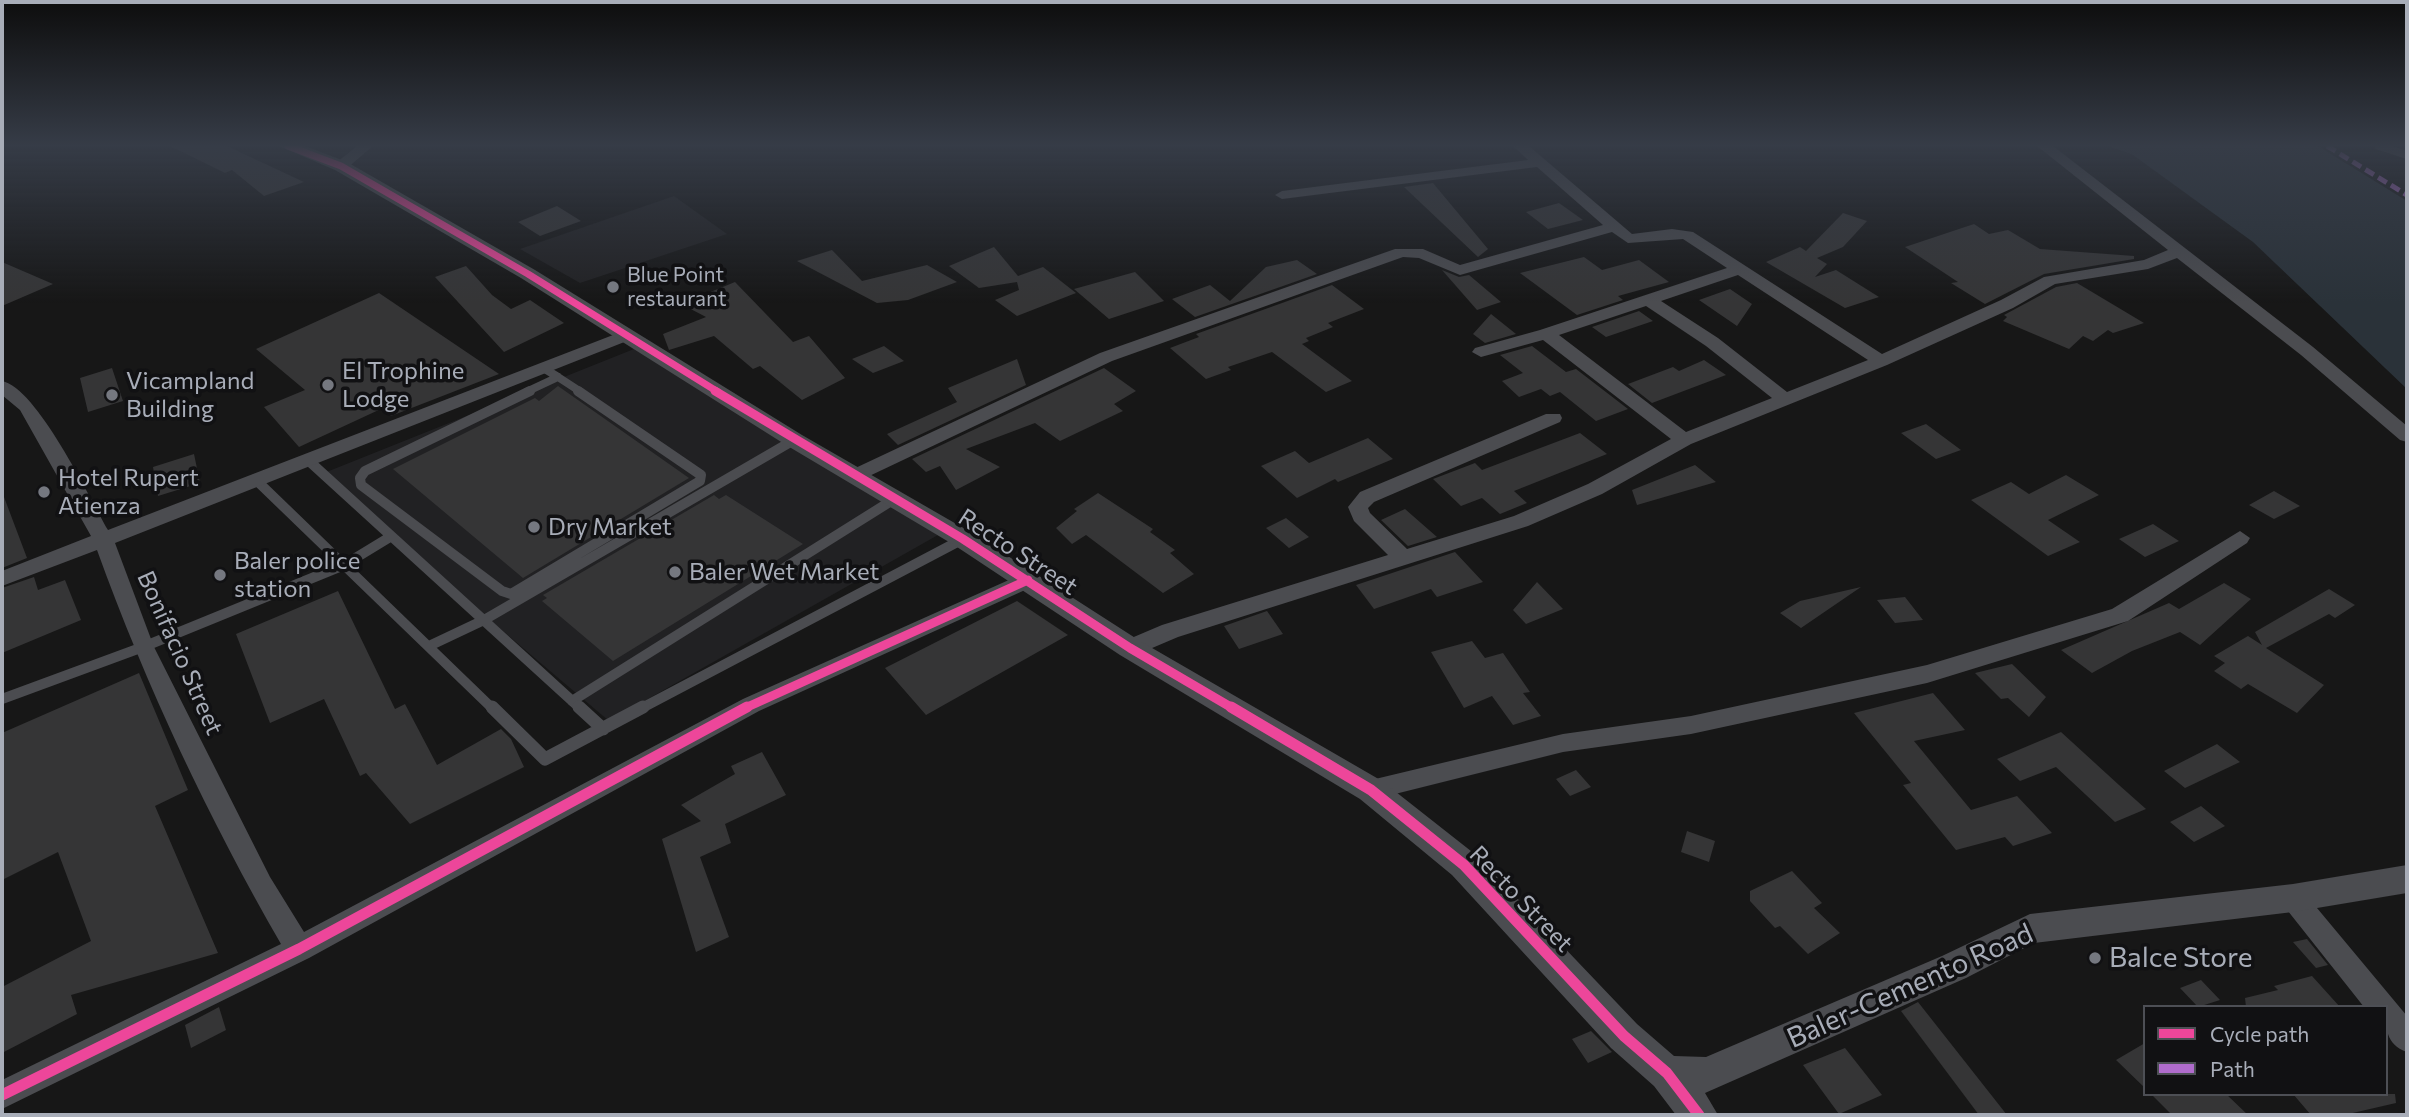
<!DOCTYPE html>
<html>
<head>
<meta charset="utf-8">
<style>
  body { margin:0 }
  #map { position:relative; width:2409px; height:1117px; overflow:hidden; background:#171717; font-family:Commissioner,sans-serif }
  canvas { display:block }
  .frame { position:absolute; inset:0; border:4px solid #a8adb8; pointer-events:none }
  .legend { position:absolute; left:2143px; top:1005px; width:245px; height:91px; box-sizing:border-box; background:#111113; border:2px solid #4d4f55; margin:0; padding:9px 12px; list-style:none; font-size:21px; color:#a8adb8 }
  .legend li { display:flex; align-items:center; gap:14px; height:35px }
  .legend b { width:35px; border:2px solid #4d4f55 }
</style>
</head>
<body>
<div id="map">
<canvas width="2409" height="1117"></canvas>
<div class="frame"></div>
<ul class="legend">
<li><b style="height:9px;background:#ed469a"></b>Cycle path</li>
<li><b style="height:9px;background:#b06ccc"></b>Path</li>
</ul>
</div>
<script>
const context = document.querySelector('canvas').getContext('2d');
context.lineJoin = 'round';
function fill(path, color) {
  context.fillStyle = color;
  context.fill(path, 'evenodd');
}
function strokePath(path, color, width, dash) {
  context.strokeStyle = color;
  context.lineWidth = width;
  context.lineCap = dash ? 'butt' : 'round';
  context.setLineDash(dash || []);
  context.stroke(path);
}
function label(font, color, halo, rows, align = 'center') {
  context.font = font + ' Commissioner,sans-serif';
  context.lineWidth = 7;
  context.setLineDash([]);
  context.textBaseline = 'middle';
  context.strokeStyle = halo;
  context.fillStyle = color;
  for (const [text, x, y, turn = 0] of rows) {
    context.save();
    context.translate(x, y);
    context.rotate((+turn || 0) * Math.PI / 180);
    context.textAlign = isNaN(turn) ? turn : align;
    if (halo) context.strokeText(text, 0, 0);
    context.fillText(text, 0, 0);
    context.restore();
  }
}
const built = new Path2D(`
  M674,196L727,234L580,283L520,249Z
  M639,347L938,535L609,721L319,475Z`);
const water = new Path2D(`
  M2109,146H2318L2407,201V389L2253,242L2133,155Z`);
const building = new Path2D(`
  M170,146H227L304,182L264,196L232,170L225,173Z
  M1433,183L1488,249L1478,257L1404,187Z
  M1559,203L1583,220L1548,229L1526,212Z
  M557,206L581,221L540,236L518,222Z
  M1843,213L1867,221L1843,247L1817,258L1827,264L1815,277L1836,270L1879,297L1845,308L1766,262L1800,247L1806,251Z
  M1974,224L1989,234L2008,230L2040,249L2134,256V259L2044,274L1985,304L1951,283L1958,282L1905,247Z
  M994,247L1018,276L1043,267L1076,293L1017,316L995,300L1019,290L1017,282L979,288L949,266Z
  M832,250L862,281L927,265L957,282L908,300L877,303L797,261Z
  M1584,257L1602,270L1639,260L1669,282L1618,296L1623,300L1577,315L1520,273Z
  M1297,260L1317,274L1195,317L1172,299L1210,285L1230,301L1266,267Z
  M2,262L53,284L2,306Z
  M466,266L492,295L511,309L530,300L564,323L504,352L435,277Z
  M1442,270L1459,277L1469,275L1501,302L1477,310Z
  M1135,272L1164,301L1109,319L1074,289Z
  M735,282L793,342L809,336L845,378L802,400L760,366L753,369L714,336L669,350L663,334L706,317L681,304Z
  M2077,283L2144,323L2113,333L2108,330L2093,341L2083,336L2069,349L2003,321L2007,317L2004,315L2056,287Z
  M1332,285L1364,309L1328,323L1333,327L1306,338L1309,341L1302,344L1352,381L1326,392L1272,352L1228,367L1231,370L1206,379L1170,348L1199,337L1196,334Z
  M1730,289L1752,304L1737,326L1699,300Z
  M379,293L499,374L391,416L383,408L299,447L264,407L305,390L256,349Z
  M1639,311L1653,321L1606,337L1592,327Z
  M1491,314L1516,334L1485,343L1473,334Z
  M884,346L904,361L873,373L852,359Z
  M1532,346L1566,372L1576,369L1628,409L1596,421L1560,392L1550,396L1541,389L1519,397L1502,381L1523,373L1500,355Z
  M1017,359L1026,385L898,445L887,434L957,402L948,388Z
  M1704,360L1726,375L1652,403L1628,384L1673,367L1679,371Z
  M112,368L123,401L88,412L80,378Z
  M1104,368L1136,391L1114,404L1123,411L1060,441L1035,423L966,449L1000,467L956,490L940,466L926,472L912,459Z
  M558,386L689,478L523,578L393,469L535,398L539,401Z
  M1926,424L1961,450L1936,459L1901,433Z
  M1580,433L1607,454L1514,491L1527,503L1500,514L1482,498L1461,506L1433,479L1475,463L1482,470Z
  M1368,438L1393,459L1338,482L1335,479L1297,498L1261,466L1295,451L1309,463Z
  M194,454L200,483L158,496L153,467Z
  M1695,465L1716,482L1637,505L1632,490Z
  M2066,475L2099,495L2048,520L2080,542L2048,556L1971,500L2011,482L2029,494Z
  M2274,491L2300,506L2274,519L2249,505Z
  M1098,493L1153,529L1150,532L1175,550L1170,553L1194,574L1163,593L1086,535L1072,544L1056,528L1077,511L1074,509Z
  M714,495L719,499L726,495L803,544L613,661L542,601L547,598L543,595Z
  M2,497H4L27,558L2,568Z
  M1405,509L1437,537L1408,546L1381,520Z
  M1286,518L1309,537L1289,548L1266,528Z
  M2153,524L2179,541L2145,557L2119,539Z
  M1455,552L1483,582L1437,597L1431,589L1374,609L1356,585Z
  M34,577L38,590L65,580L81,620L2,653V588Z
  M1537,582L1563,609L1526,624L1513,610Z
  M2224,583L2251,599L2200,645L2180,632L2132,651L2092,673L2061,650L2169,603L2179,609Z
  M1861,587L1801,628L1780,613L1800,601Z
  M2329,589L2355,605L2335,618L2329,614L2266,648L2324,685L2297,713L2248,684L2241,689L2214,671L2225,663L2214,656L2248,636L2262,645L2255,632Z
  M338,591L395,709L405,704L437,765L501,729L511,739L524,767L410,824L366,773L360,776L324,699L270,723L236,634Z
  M1905,597L1923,620L1895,623L1877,600Z
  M1017,601L1068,635L926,715L885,668Z
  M1267,611L1283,634L1239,649L1224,626Z
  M1472,641L1485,658L1503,653L1530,692L1523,693L1541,716L1513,725L1492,696L1464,708L1431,652Z
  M2012,664L2046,697L2029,717L2008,698L2001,699L1975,673Z
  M139,673L188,790L155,806L218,953L71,995L77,1014L2,1053V987L91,941L58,852L2,880V733Z
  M1933,693L1965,730L1914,741L1971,810L2017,796L2052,833L2013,846L2005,837L1956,850L1903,785L1911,783L1854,713Z
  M2061,732L2119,785L2146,809L2115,822L2056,767L2020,781L1997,759Z
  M2217,744L2240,762L2185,788L2164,771Z
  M762,752L786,795L725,824L731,843L700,857L729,937L696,952L662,839L701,821L681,805L735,774L731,766Z
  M1576,770L1591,787L1570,796L1556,779Z
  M2201,806L2225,826L2194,842L2170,822Z
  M1687,831L1715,841L1709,862L1681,852Z
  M1792,871L1822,903L1814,908L1840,933L1808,954L1780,926L1775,928L1750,901V891Z
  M2307,939L2328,965L2316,968L2293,942Z
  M2312,976L2340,1007H2246L2245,998L2278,990L2274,986Z
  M2201,980L2220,1000L2198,1007L2180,988Z
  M1918,1002L2007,1115H1979L1901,1011Z
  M219,1007L226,1030L191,1048L185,1025Z
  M1591,1031L1612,1052L1588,1063L1572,1039Z
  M2145,1043V1088L2116,1060Z
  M1845,1048L1882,1095L1839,1114L1803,1065Z
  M2151,1094H2226L2248,1115H2172Z
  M2293,1094H2395L2396,1103L2344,1115H2311Z`);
const serviceFar2 = new Path2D(`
  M2379,146L2407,155
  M545,369L558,377
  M558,377L581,392
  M526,392L558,377`);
const serviceFar1 = new Path2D(`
  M530,391L365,471L360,478L361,485L502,591L511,594L700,481L701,475L578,391
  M309,461L581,709
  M255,479L493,709
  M429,646L484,620L794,440
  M2,699L143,647L344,565L390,537
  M572,701L896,498
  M640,709L963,539`);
const service = new Path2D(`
  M492,707L545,759L643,707
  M579,707L603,729`);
const minor = new Path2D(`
  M357,146H373L346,169H336V163Z
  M1513,146H1529L1632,234L1672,229L1693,232L1882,354L2001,300L2044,277L2144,260L2168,250L2037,146H2053L2313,347L2407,426V442L2400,440L2301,355L2177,258L2148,269L2055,284L2013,308L1887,365L1691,444L1602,494L1528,526L1178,637L1138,654H1122L1119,648L1122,642L1162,625L1388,555L1354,521L1348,507L1360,492L1546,414H1560L1562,418L1560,422L1374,502L1368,508L1370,513L1407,549L1514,516L1588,484L1671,439L1543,340L1481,357L1472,352L1475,348L1540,330L1727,268L1683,239L1628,243L1612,232L1460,275L1419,258L1403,257L1112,361L863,479L856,481L846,475L849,471L1100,353L1395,249H1423L1460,265L1603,225L1537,167L1282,199L1275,195L1282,191L1528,160ZM1738,275L1868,360L1787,392L1718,338L1661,301ZM1646,306L1706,346L1772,398L1686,432L1559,335Z
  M626,330L632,331L635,335L632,339L115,543L154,647L270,877L304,932L743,699L1020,575H1036L1039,580L1036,585L759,711L309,958L2,1109V1080L281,944C209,819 146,686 97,550L2,586V571L91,536L20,410L2,395V381C37,388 89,497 108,530Z
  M2240,531L2250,538L2247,543L2128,621L1927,683L1691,734L1563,752L1371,800L1362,797L1359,790L1362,783L1371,780L1563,734L1691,716L1927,665L2112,609Z
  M2293,886L2302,890L2407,1016V1052C2385,1044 2386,1028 2386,1007H2364L2284,906L2280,898L2284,890Z`);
const tertiary = new Path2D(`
  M279,146H305L347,162L535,270L802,435L972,533L1140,641L1382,781L1476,855L1637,1024L1674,1056L1706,1057L1942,956L2030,914L2293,884L2407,865V893L2293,912L2034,943L1966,978L1705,1093L1718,1115H1676L1654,1086L1611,1048L1452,875L1360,799L1120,655L954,545L786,445L521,278L335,170Z`);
const quiet = new Path2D(`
  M2327,146L2407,195`);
const cyclewayFar2 = new Path2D(`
  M288,146L341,166L528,274L718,392`);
const cyclewayFar1 = new Path2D(`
  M715,391L963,539L1130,648L1234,709
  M743,709L1028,580`);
const cycleway = new Path2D(`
  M1231,707L1371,790L1464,865L1624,1036L1667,1073L1699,1115
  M2,1095L299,949L747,707`);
const markers = [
  [613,287,7,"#757880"],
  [328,385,7,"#757880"],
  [112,395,7,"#757880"],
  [44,492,7,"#757880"],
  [534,527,7,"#757880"],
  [675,572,7,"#757880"],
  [220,575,7,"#757880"],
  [2095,958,7,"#757880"]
];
const farPoinames = [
  ["Blue Point",627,275],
  ["restaurant",627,299]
];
const poiNames = [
  ["El Trophine",342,371],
  ["Lodge",342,399],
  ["Vicampland",126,381],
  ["Building",126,409],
  ["Hotel Rupert",58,478],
  ["Atienza",58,506],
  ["Dry Market",548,527],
  ["Baler police",234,561],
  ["station",234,589],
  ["Baler Wet Market",689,572]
];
const streetNames = [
  ["Recto Street",1018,552,33],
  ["Bonifacio Street",180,653,66],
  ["Recto Street",1521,899,46]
];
const nearPoinames = [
  ["Balce Store",2109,958]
];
const nearStreetnames = [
  ["Baler-Cemento Road",1910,986,-24]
];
fill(built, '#212123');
fill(water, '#2a3239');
fill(building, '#353536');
strokePath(serviceFar2, '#4b4c50', 8);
strokePath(serviceFar1, '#4b4c50', 10);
strokePath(service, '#4b4c50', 13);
fill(minor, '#4b4c50');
fill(tertiary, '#4b4c50');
strokePath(quiet, '#b06ccc', 5, [10, 5]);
strokePath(cyclewayFar2, '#ed469a', 7);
strokePath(cyclewayFar1, '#ed469a', 9);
strokePath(cycleway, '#ed469a', 11);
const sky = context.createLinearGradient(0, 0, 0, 303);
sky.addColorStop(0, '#0d0d0d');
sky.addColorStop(0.48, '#363c47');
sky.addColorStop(1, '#363c4700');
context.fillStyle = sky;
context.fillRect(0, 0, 2409, 303);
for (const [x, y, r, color] of markers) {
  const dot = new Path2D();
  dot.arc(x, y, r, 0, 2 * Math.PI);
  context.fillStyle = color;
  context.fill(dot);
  strokePath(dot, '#111113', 2.5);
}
label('21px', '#a8adb8', '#111113', farPoinames, 'left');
label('24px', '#a8adb8', '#111113', poiNames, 'left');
label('24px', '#a8adb8', '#111113', streetNames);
label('28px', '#a8adb8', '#111113', nearPoinames, 'left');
label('28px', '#a8adb8', '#111113', nearStreetnames);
</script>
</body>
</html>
